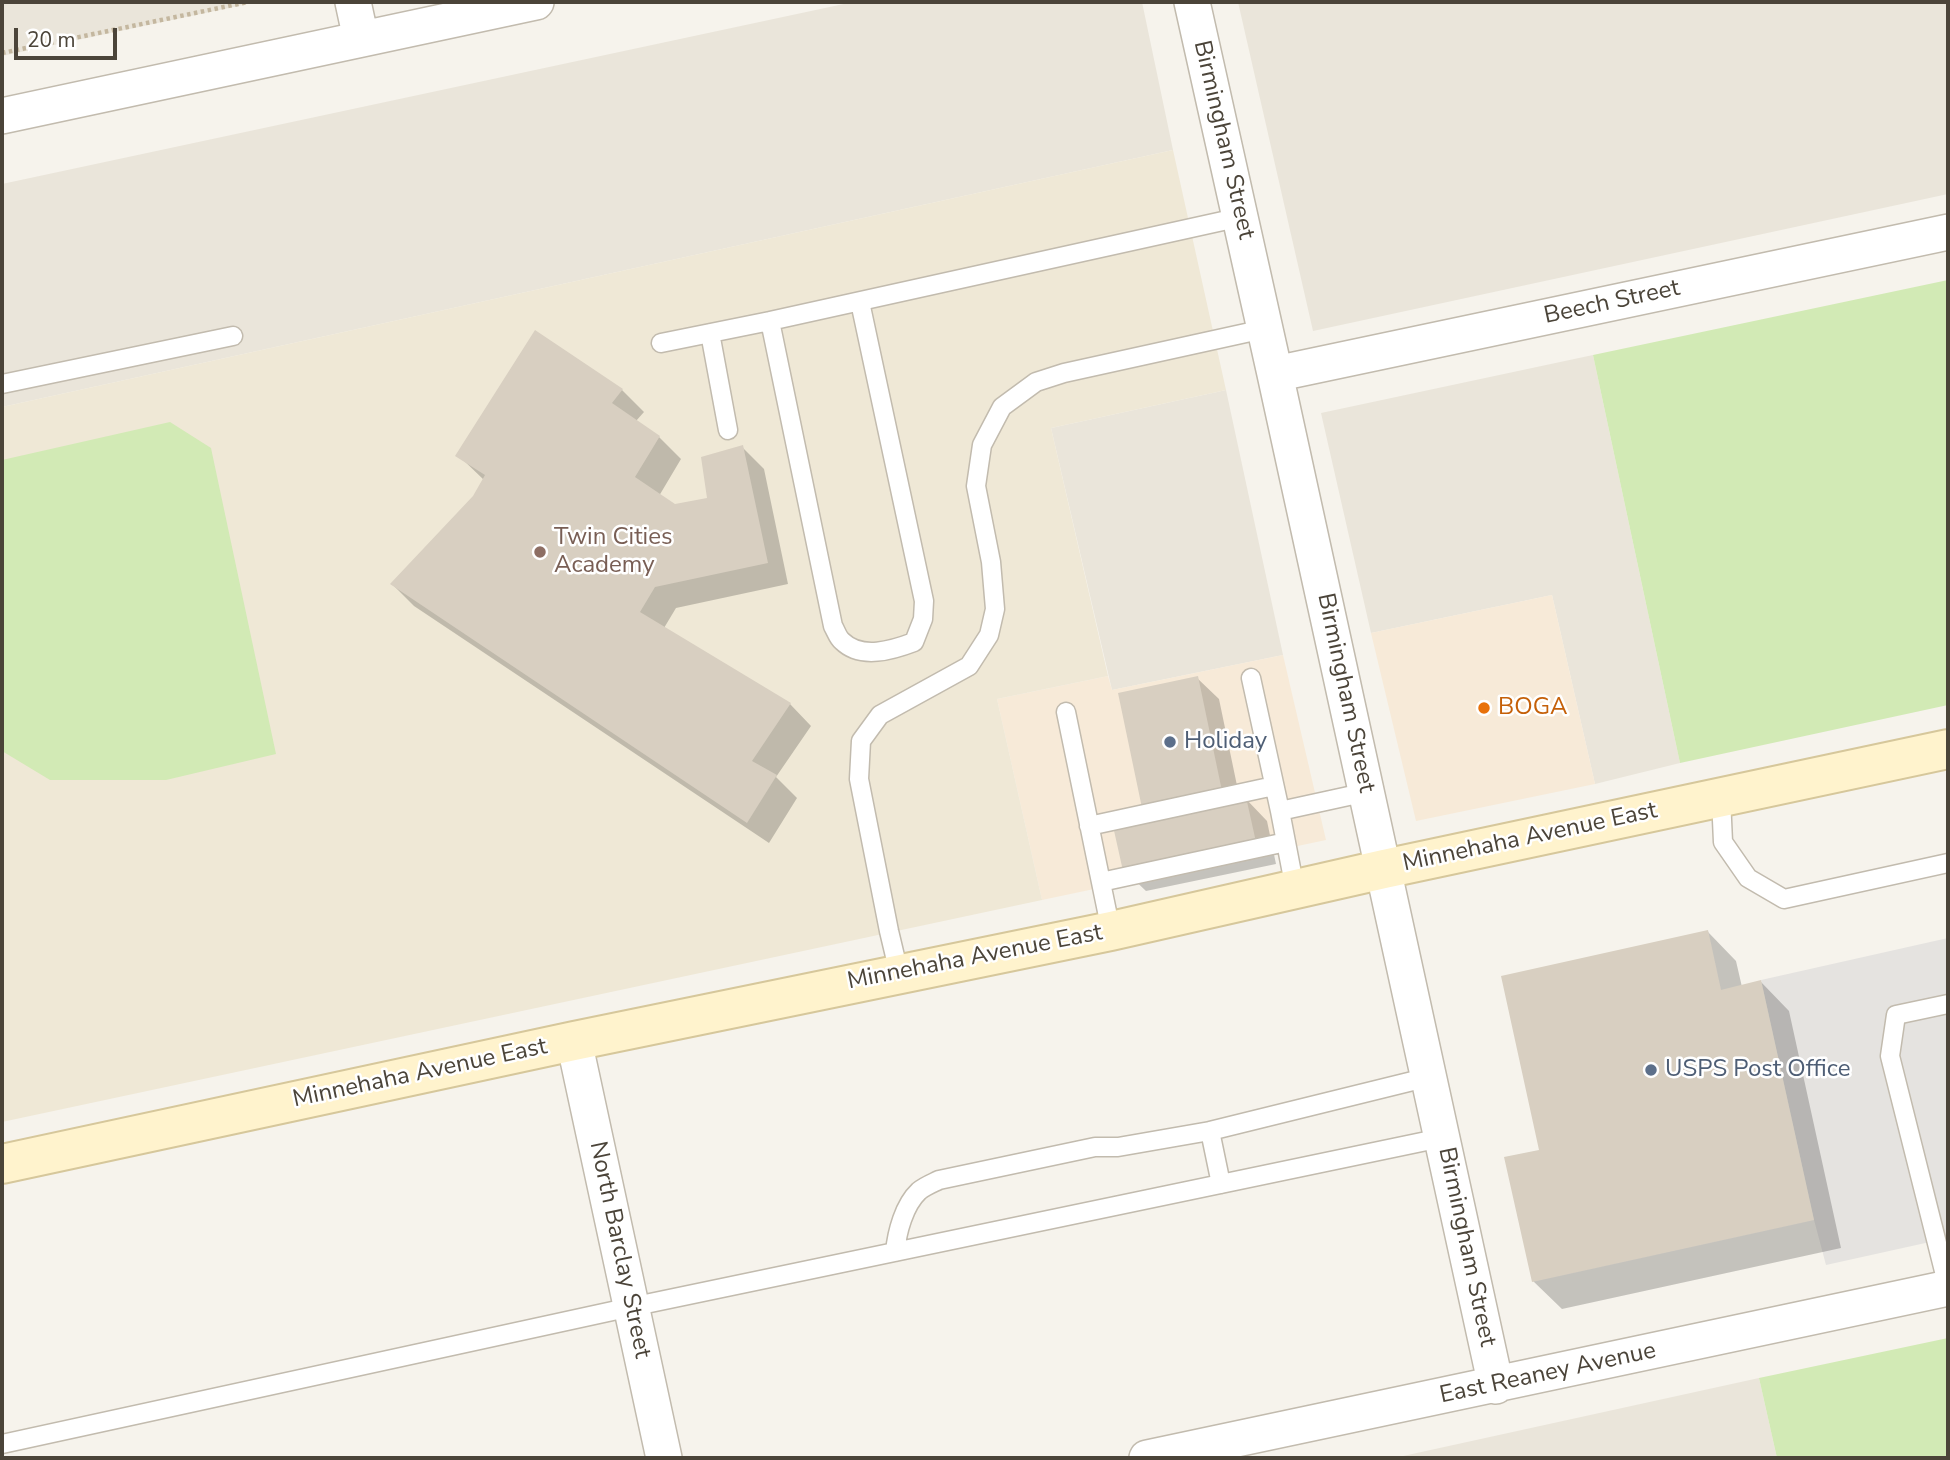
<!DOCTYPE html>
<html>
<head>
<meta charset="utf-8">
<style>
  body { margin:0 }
  #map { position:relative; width:1950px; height:1460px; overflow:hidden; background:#f6f3ec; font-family:"Nunito Sans",sans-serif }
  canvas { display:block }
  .frame { position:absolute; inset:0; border:4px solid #4b4439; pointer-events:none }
  .scale { position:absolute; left:14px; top:28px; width:103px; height:32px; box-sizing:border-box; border:4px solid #4b4439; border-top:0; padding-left:9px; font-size:21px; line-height:24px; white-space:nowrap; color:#4b4439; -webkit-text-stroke:5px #fff; paint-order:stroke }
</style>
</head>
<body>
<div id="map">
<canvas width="1950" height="1460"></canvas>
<div class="frame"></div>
<div class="scale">20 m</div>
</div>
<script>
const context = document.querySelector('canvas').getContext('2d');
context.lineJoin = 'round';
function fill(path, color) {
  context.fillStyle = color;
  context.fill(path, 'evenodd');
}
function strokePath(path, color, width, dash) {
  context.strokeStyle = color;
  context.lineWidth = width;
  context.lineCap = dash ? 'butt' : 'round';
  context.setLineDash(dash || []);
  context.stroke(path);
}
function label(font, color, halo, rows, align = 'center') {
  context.font = font + ' "Nunito Sans",sans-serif';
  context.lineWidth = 5;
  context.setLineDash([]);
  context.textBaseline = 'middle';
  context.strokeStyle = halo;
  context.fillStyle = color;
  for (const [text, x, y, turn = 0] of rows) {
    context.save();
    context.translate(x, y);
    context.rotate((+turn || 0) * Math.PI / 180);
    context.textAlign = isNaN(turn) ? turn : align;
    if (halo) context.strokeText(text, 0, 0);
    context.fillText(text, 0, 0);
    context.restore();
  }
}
const residential = new Path2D(`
  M2,2H257L2,56Z
  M853,2H1142L1173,150L2,407V184Z
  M1238,2H1948V194L1313,331Z
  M1593,355L1680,763L1595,784L1552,595L1371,633L1321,413Z
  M1226,390L1283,655L1112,690L1051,428Z
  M1759,1378L1777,1458H1394Z`);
const commercial = new Path2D(`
  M1552,595L1595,784L1416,821L1371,633Z
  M1283,655L1326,840L1042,900L997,699L1108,676L1112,690Z`);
const education = new Path2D(`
  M1173,150L1226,390L1051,428L1108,676L997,699L1042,900L2,1122V407Z`);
const green = new Path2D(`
  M1948,280V705L1680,763L1593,355Z
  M170,422L211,448L276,754L166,780H50L2,751V460Z
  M1948,1338V1458H1777L1759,1378Z`);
const parking = new Path2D(`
  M1948,938V1238L1826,1265L1814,1220L1761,980Z`);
const shadow = new Path2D(`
  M535,333L622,390L644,412L636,421L659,437L681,459L659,496L674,506L709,500L742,447L764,469L788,584L676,608L664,628L790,704L811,726L776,777L797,798L769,843L414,606L392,584L474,497L484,480L458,455Z
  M1197,678L1219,699L1240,800L1246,799L1267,821L1276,864L1146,891L1124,870L1155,818Z
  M1708,932L1736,961L1742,987L1761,982L1789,1011L1841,1248L1562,1309L1533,1281L1541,1151Z`);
const building = new Path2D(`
  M535,330L623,389L612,403L660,436L635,477L675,504L707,498L701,457L743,445L768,563L655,587L640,612L791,703L752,761L777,775L747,823L390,584L473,496L485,475L455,456Z
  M1198,676L1222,791L1142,808L1118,693Z
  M1246,797L1256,842L1123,871L1113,826Z
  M1708,930L1721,990L1761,980L1814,1220L1532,1282L1504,1157L1539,1150L1501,976Z`);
const path = new Path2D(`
  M2,53L248,2`);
const service = new Path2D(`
  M860,302L924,601L923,619L914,642C893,650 861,660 842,641C838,638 836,631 833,626L770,321L1241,217
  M710,333L728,430
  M661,343L770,321
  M2,384L233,336
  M1251,678L1280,811L1367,792
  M1066,712L1111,931
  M1721,798L1723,842L1748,878L1784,899L1948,863
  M1280,811L1295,889
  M1089,826L1274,786
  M1101,882L1286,842
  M899,973L889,931L859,779L861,741L880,715L969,666L989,635L995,609L991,562L976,486L982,445L1002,407L1036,382L1064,373L1264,329
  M1948,1004L1896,1015L1890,1056L1948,1287
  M1221,1184L1210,1131L1429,1077
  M895,1252C897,1232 904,1205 919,1191C925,1186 933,1183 939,1180L1095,1147H1118L1210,1131
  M2,1444L631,1307L1441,1138`);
const minor = new Path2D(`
  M353,2L361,39
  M1192,2L1275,374L1496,1386
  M2,116L536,2
  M1275,374L1948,232
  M574,1041L664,1458
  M1147,1458L1948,1288`);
const secondary = new Path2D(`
  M2,1164L574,1041L1111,931L1384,869L1948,749`);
const markers = [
  [540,552,7,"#8d6e63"],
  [1484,708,7,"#e8710a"],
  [1170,742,7,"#5c6f8a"],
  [1651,1070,7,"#5c6f8a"]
];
const streetNames = [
  ["Birmingham Street",1223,140,77],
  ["Beech Street",1612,303,-12],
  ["Birmingham Street",1345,693,78],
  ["Minnehaha Avenue East",1530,838,-12],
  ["Minnehaha Avenue East",975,958,-11],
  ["Minnehaha Avenue East",420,1074,-12],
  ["Birmingham Street",1466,1247,78],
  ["North Barclay Street",619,1250,78],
  ["East Reaney Avenue",1548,1374,-12]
];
const educationNames = [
  ["Twin Cities",554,538],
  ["Academy",554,566]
];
const foodNames = [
  ["BOGA",1498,708]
];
const serviceNames = [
  ["Holiday",1184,742],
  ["USPS Post Office",1665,1070]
];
fill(residential, '#eae5da');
fill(commercial, '#f7ead8');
fill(education, '#efe8d6');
fill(green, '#d2eab5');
fill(parking, '#e5e3e0');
fill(shadow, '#0003');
fill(building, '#d8cfc1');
strokePath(service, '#c2bbae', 21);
strokePath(minor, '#c2bbae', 38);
strokePath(secondary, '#d6c79b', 42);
strokePath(path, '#c4b79f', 4.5, [3.5, 3.5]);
strokePath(service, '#fff', 18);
strokePath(minor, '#fff', 35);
strokePath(secondary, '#fff3cd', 38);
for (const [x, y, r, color] of markers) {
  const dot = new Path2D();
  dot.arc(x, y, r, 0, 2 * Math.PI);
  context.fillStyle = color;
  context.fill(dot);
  strokePath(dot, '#fff', 2.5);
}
label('24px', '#4b4439', '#fff', streetNames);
label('24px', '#785e54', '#fff', educationNames, 'left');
label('24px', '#c56008', '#fff', foodNames, 'left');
label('24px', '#4e5e75', '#fff', serviceNames, 'left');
</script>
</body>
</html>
